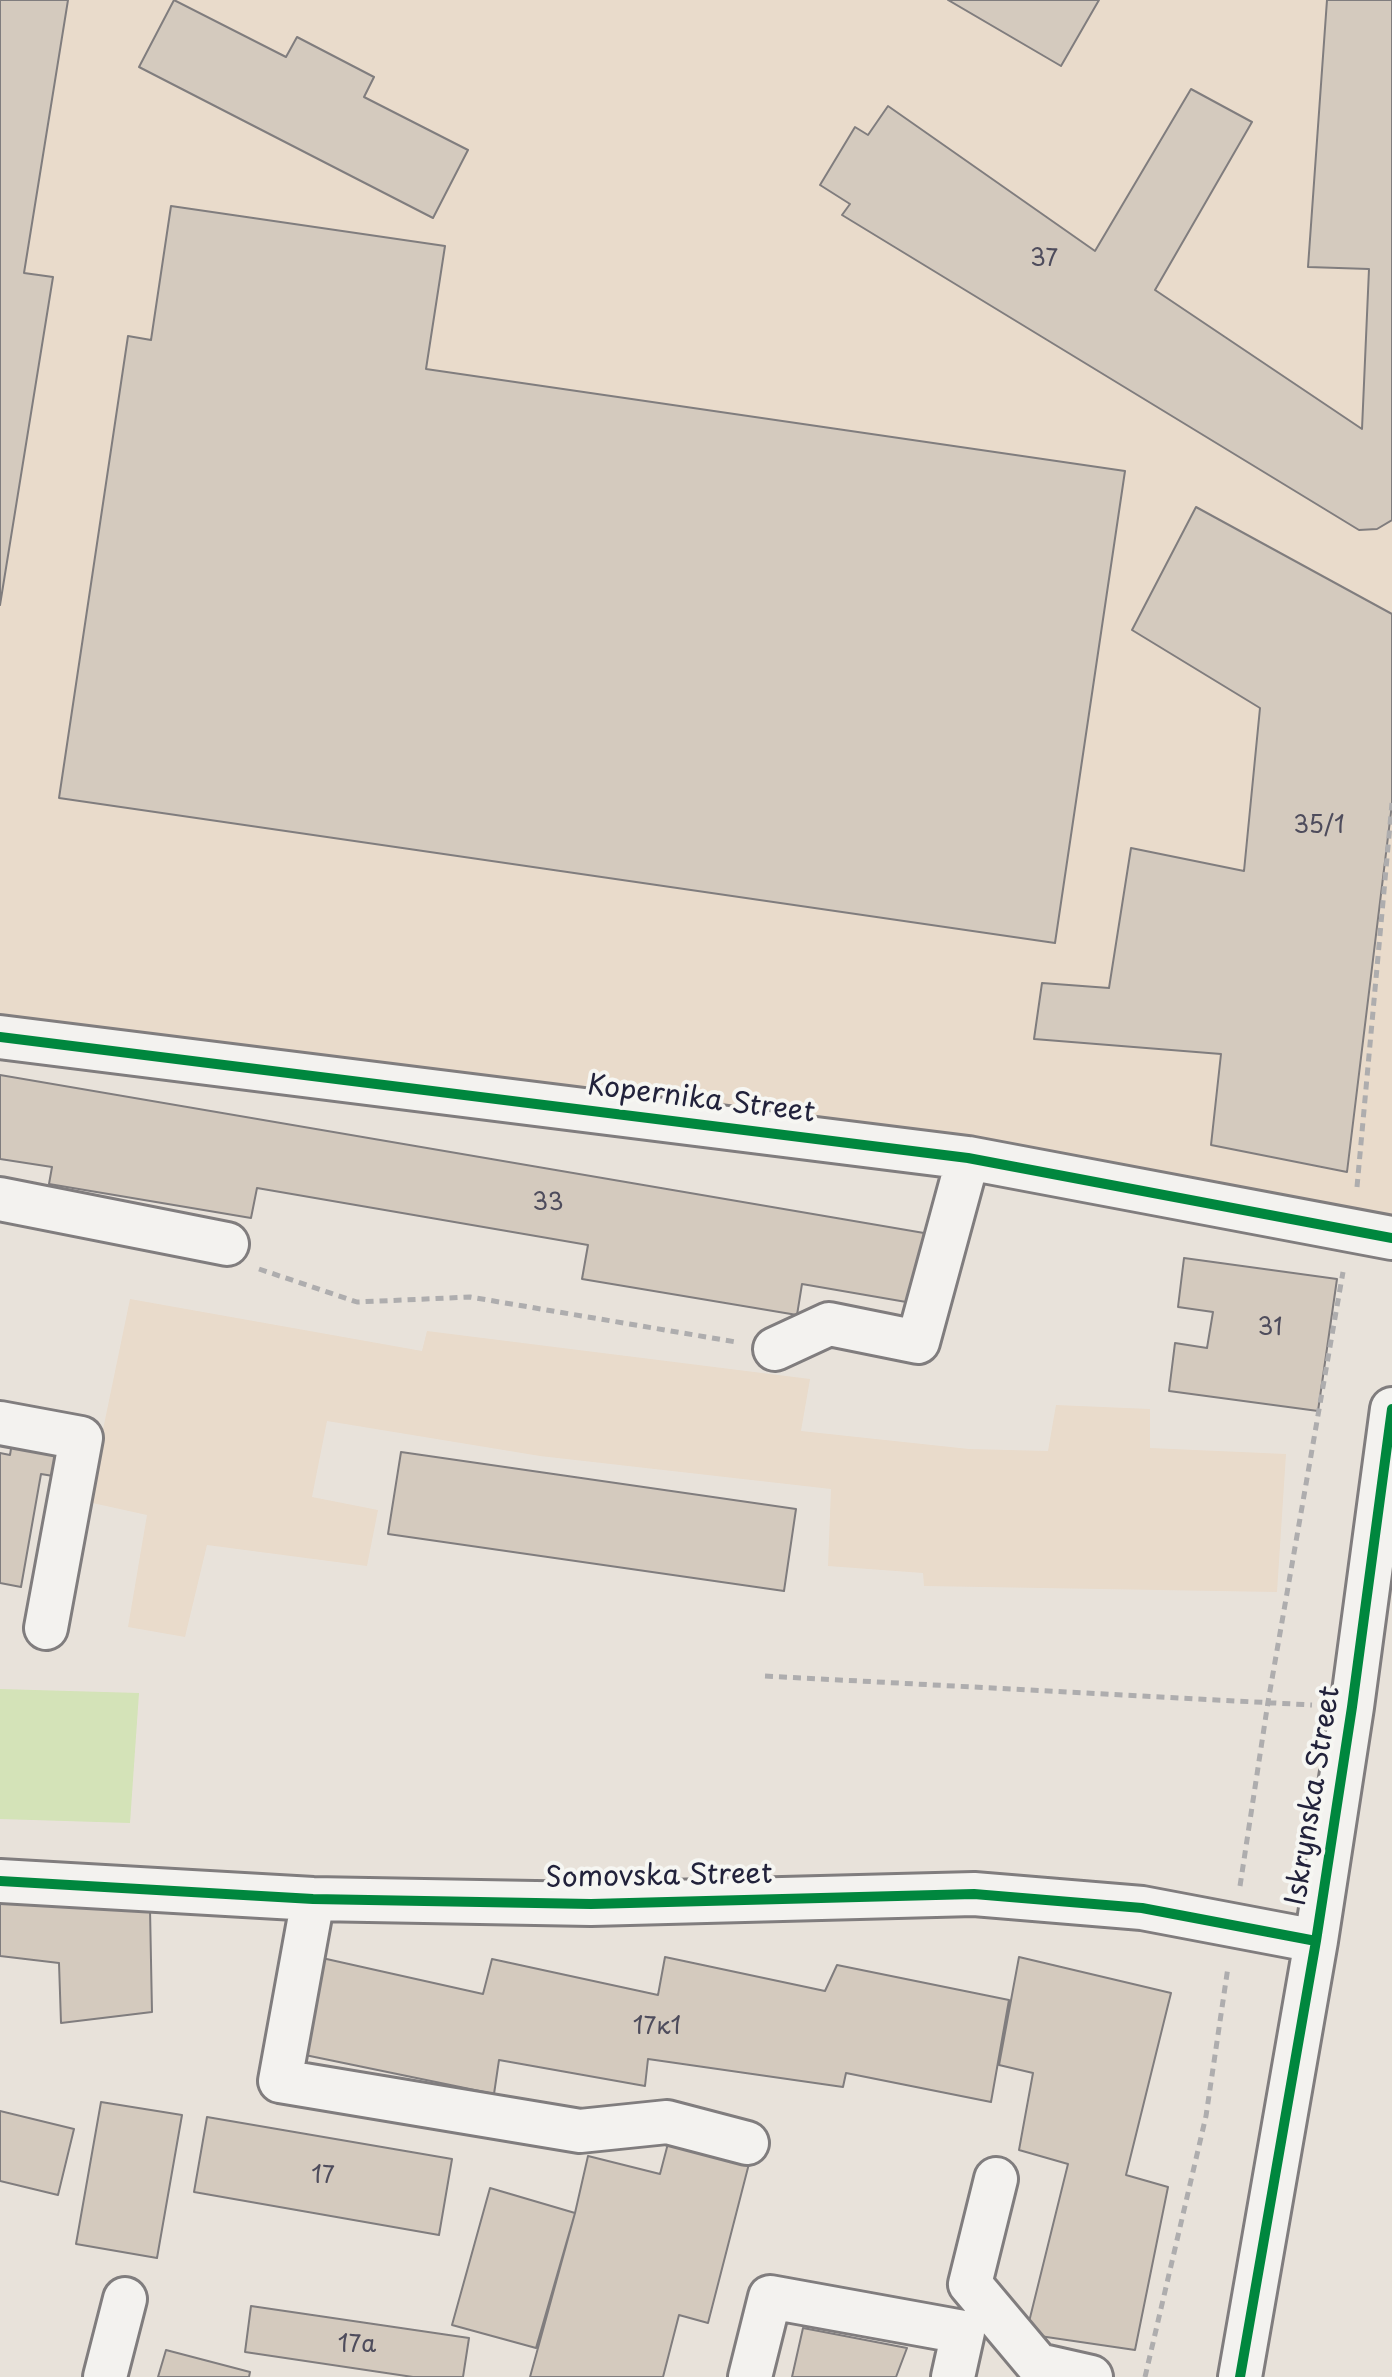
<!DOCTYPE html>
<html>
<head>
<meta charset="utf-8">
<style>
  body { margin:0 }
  canvas { display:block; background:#e8e2da }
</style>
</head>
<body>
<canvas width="1392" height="2377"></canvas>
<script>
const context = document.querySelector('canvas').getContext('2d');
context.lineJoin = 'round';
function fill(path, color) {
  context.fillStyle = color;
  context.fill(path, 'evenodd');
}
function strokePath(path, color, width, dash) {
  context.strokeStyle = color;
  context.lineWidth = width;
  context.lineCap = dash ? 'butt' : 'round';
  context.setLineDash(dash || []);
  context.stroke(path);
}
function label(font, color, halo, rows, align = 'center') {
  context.font = font + ' "Playpen Sans",sans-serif';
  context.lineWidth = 8;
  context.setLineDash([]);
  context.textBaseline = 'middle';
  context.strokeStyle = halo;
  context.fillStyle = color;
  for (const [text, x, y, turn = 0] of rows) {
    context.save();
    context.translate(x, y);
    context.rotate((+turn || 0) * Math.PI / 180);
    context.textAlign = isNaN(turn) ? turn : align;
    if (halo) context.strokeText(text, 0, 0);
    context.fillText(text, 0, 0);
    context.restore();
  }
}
const built = new Path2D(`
  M0,0H1392V1238L0,1037Z
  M130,1299L422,1351L427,1331L810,1379L801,1431L969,1449L1048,1451L1056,1405L1150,1409V1448L1286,1454L1277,1592L924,1586L923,1573L828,1566L831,1489L540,1456L327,1421L312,1497L378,1510L367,1566L207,1545L185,1637L128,1627L147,1515L88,1502Z`);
const green = new Path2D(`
  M0,1689L139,1693L130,1823L0,1819Z`);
const building = new Path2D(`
  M0,0H68L24,273L53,277L0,605Z
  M174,0L286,57L297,37L374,77L364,97L468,150L433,218L139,67Z
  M948,0H1099L1061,66Z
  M1327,0H1392V520L1377,529L1359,530L842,215L850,204L820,185L855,127L868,135L888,106L1095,251L1191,89L1252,122L1155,290L1362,429L1369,269L1308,267Z
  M171,206L445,246L426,369L1125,471L1055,943L59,798L128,336L151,340Z
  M1196,507L1392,614V804L1347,1172L1211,1145L1221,1054L1034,1039L1042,983L1109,988L1131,848L1244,871L1260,708L1132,630Z
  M0,1075L924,1233L912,1303L802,1284L797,1315L582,1279L588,1245L257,1188L251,1218L49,1184L52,1167L0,1159Z
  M1184,1258L1337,1279L1318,1411L1169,1391L1175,1343L1207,1348L1213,1312L1178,1307Z
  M14,1430L72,1440L65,1478L41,1474L21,1587L0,1583V1453L10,1455Z
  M401,1452L796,1509L784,1591L388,1534Z
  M0,1899L150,1909L152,2012L61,2023L59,1963L0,1956Z
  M665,1957L825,1991L837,1965L1009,2000L991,2102L846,2073L843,2087L648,2059L645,2086L499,2060L494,2094L305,2055L322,1958L483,1994L492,1959L658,1995Z
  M1019,1957L1171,1993L1126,2175L1168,2187L1135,2350L1026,2334L1068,2164L1019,2150L1033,2073L999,2065Z
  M101,2102L182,2115L157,2258L76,2244Z
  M0,2111L74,2129L58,2195L0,2181Z
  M207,2117L452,2159L439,2235L194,2192Z
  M671,2132L752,2152L708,2323L679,2315L663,2377H530L575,2213L588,2156L660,2174Z
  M490,2188L575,2213L536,2348L452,2325Z
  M251,2306L469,2338L463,2377H413L245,2352Z
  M803,2328L907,2348L896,2377H792Z
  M166,2350L250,2372L249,2377H158Z`);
const path = new Path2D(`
  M1357,1187L1392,803
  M259,1269L357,1302L470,1297L736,1342
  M765,1676L1312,1705
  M1240,1886L1268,1702L1343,1272
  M1145,2377L1206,2116L1228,1967`);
const minor = new Path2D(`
  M0,1037L968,1158L1392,1238
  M0,1199L227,1244
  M775,1349L829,1324L918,1342L968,1158
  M0,1423L81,1438L46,1628
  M0,1881L313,1899L591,1904L974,1894L1142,1908L1316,1941
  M313,1899L280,2081L580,2131L667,2122L747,2143
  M996,2179L970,2284L1038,2365L1091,2377
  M105,2377L125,2299
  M750,2377L770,2297L963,2332L953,2377
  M1240,2377L1316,1941L1352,1707L1392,1409`);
const cycleway = new Path2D(`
  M0,1037L968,1158L1392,1238
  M0,1881L313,1899L591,1904L974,1894L1142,1908L1316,1941
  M1240,2377L1316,1941L1352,1707L1392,1409`);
const numberNames = [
  ["37",1044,259],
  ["35/1",1319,826],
  ["33",548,1203],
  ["31",1270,1328],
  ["17к1",657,2027],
  ["17",323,2176],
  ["17а",357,2345]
];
const streetNames = [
  ["Kopernika Street",701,1100,7],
  ["Iskrynska Street",1314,1796,-81],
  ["Somovska Street",659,1877,-1]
];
fill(built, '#e9dbcb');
fill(green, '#d4e3b8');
fill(building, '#d4cabe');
strokePath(building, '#807d7e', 2);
strokePath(minor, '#807d7e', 48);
strokePath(path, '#aeadae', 5, [8, 6]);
strokePath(minor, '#f3f2ef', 42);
strokePath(cycleway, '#00873e', 10);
label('24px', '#4e4c5c', null, numberNames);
label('28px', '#22223b', '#f6f6f2', streetNames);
</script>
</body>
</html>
